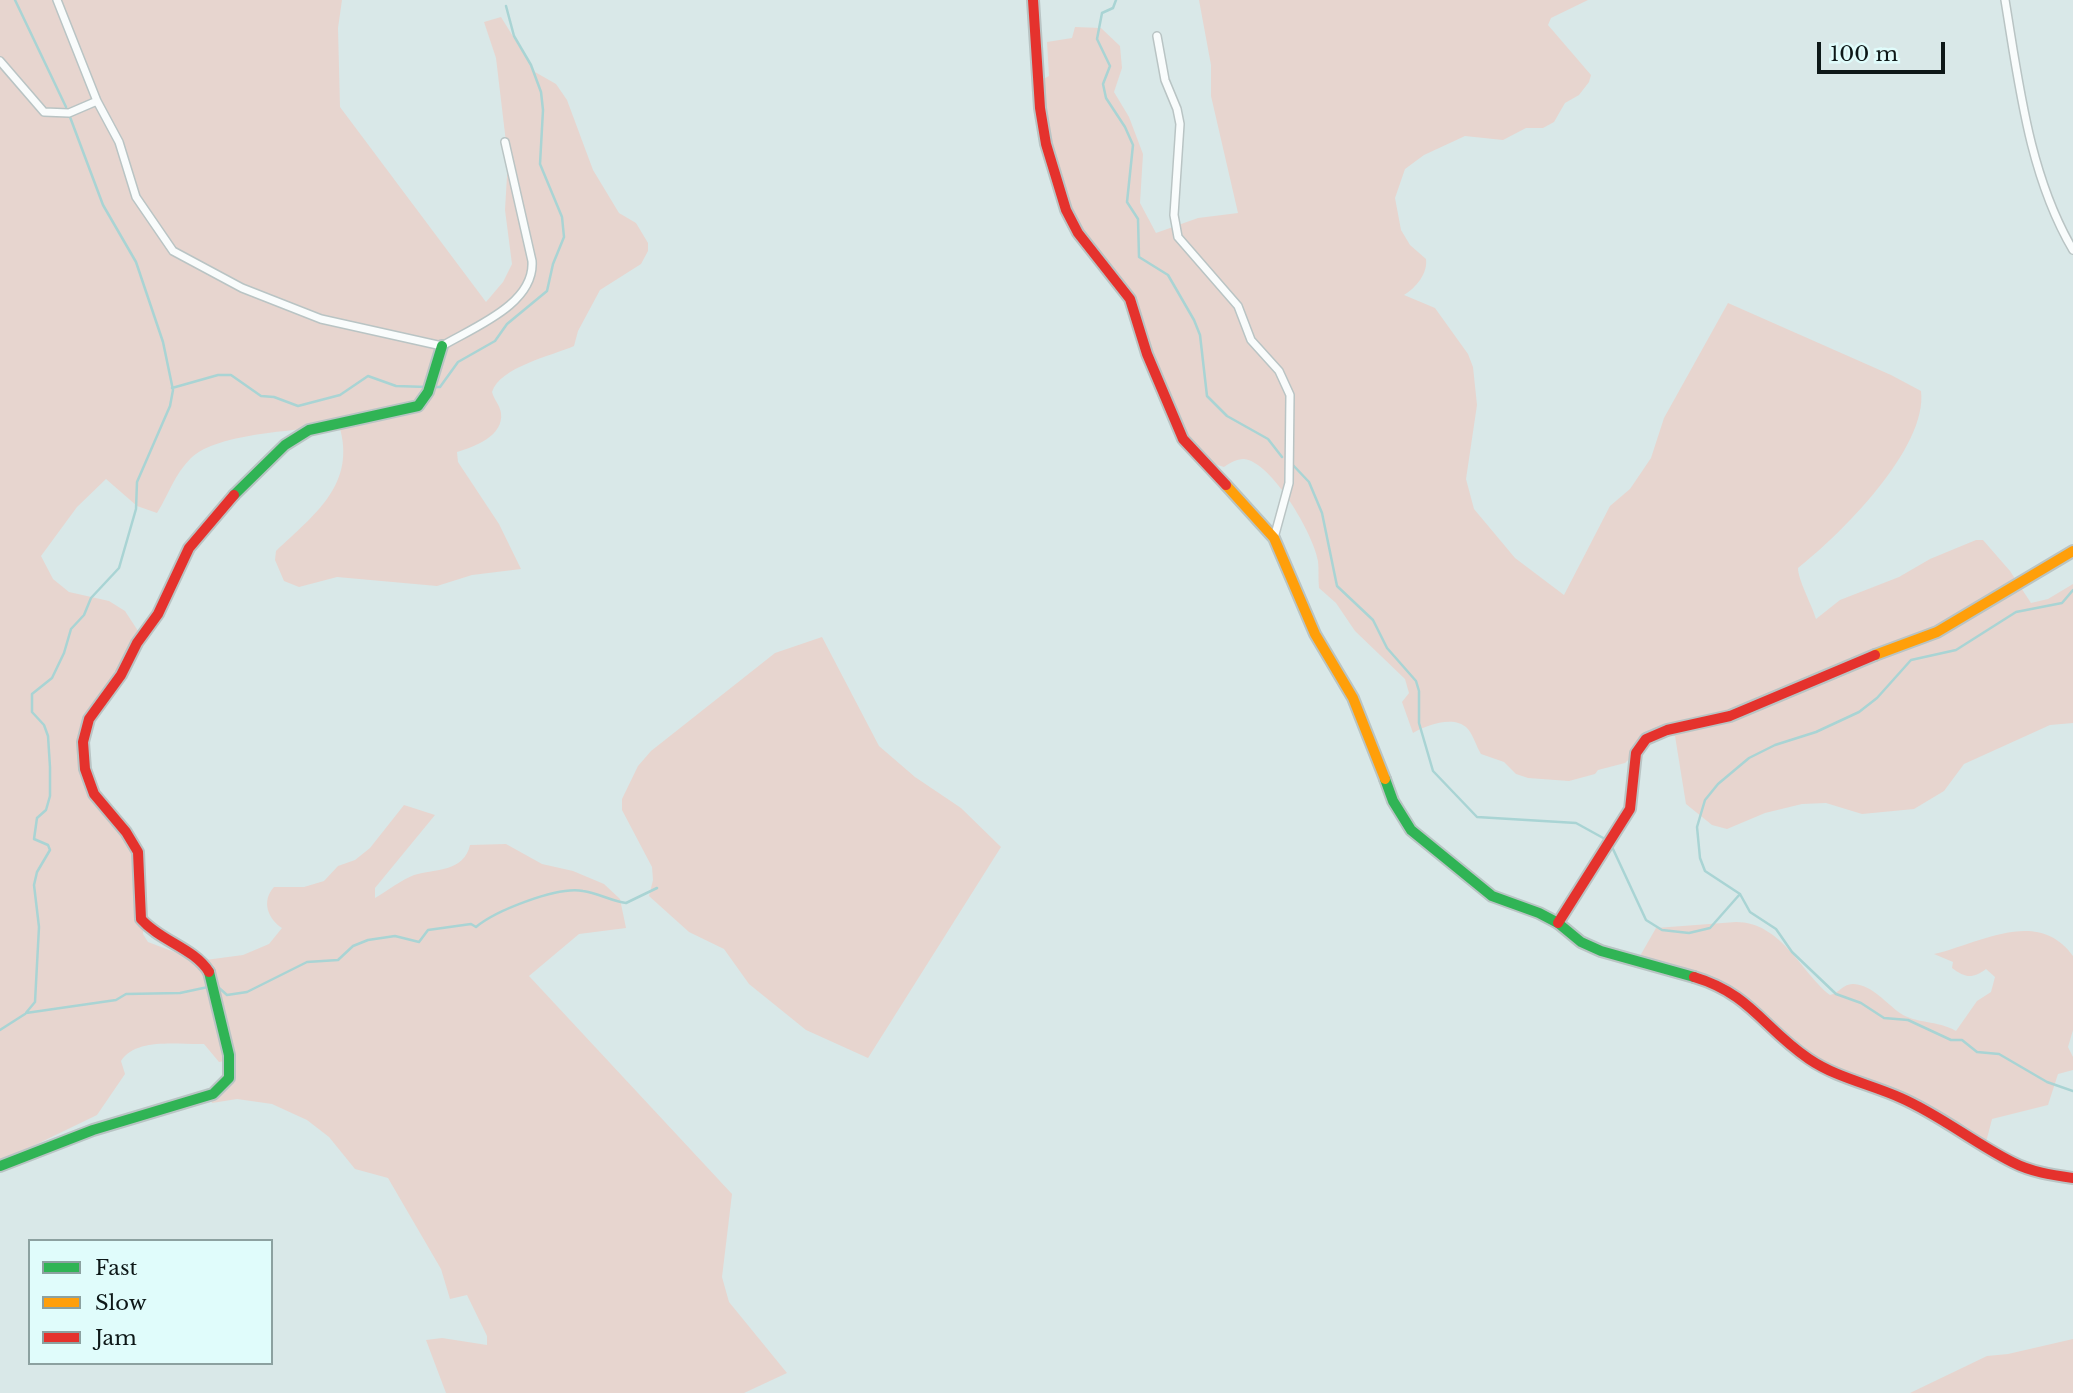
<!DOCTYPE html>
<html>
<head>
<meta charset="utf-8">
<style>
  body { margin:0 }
  #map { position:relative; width:2073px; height:1393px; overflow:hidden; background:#d9e8e8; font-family:"Libre Baskerville",serif }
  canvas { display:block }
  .legend { position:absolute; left:28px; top:1239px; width:245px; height:126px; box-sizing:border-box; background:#e0fcfb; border:2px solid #8ca1a0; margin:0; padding:9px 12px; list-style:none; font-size:21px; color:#0e1818 }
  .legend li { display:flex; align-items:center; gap:14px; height:35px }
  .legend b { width:35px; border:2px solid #8ca1a0 }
  .scale { position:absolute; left:1817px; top:42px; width:128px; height:32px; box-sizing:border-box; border:4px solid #0e1818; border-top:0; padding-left:9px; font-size:21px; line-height:24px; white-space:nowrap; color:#0e1818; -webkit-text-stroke:5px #e0fcfb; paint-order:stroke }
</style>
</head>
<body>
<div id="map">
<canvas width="2073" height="1393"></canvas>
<ul class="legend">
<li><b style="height:9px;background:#30b455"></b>Fast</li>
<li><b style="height:9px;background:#ff9f0a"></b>Slow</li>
<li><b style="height:9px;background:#e5322d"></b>Jam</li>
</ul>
<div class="scale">100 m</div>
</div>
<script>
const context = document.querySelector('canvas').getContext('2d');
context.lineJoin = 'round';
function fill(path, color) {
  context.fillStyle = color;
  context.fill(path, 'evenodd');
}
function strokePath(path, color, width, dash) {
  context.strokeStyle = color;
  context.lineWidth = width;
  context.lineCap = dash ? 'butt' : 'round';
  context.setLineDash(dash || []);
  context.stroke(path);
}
const green = new Path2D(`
  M0,0H342L338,28L340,107L486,302L503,282L512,264L505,210L508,159L496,58L484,22L501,17L535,72L556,84L567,100L593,170L619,213L636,223L648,243V251L641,264L600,290L578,331L574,346C551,356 500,367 492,392C494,400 500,405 501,413C504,436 474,447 457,452L458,462L499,524L521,569L472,575L437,586L337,577L299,587L284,581L275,560L276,551C315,514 357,484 339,425C300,431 219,432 191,458C174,475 169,494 157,513L137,506L106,479L77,507L41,556L53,579L69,592L109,601L125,611L140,634L89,725L86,763L93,788L130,836L144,875L143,934L148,942L198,961L243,955L269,944L282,928C268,919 261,901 274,887H304L324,881L338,866L355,860L370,848L404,805L435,815L375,888V898C387,891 401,880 414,875C435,869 464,872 470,845L506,844L542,864L573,871L604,884L620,899L626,928L579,934L529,976L732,1194L722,1277L729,1302L787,1373L744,1393H446L426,1340L442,1338L487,1345V1336L467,1295L450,1299L441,1269L388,1178L355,1169L329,1137L307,1120L272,1104L237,1099L212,1103L211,1100L226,1083L230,1060L219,1062L204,1044C180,1045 136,1037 121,1061L125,1074L97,1115L0,1162Z
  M1199,0H1588L1551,18L1548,25L1591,75L1589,82L1579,95L1565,103L1554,122L1543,128H1526L1503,140L1465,136L1424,155L1405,169L1395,198L1401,230L1410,245L1426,259C1428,273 1416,288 1404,295L1435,308L1468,354L1473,367L1477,405L1466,479L1474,509L1515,558L1564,595L1610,506L1630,489L1651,458L1664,418L1728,303L1891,375L1921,391C1928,448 1840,535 1798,568C1798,580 1812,605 1816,619L1840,600L1899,577L1930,559L1976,540H1983L2010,571L2031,603L2048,599L2073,584V723L2050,725L1964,764L1944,791L1914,809L1862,814L1826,803L1802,804L1765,813L1727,829L1712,825L1686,804L1675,736L1651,738L1625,763L1598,770L1595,774L1569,781L1528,778L1516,774L1504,762L1481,754C1476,746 1473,734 1467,728C1454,715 1426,725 1413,733L1402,702L1409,693L1405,679L1355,631L1336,603L1319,588C1318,579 1319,569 1318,561C1314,535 1272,462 1244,459C1236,459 1230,463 1224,467L1199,459L1158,376L1137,308L1080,235L1054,159L1040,81L1049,76L1047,42L1072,38L1075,27L1101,28L1120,46L1122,68L1114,92L1129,117L1143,154L1140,203L1156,233L1198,218L1238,213L1211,96V65Z
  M822,637L879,746L915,777L961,808L1001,847L868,1058L806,1030L749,984L724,949L689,932L649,896L653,880L652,867L622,810V799L638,766L651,751L775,653Z
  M1736,922C1781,922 1801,972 1830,995C1840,993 1843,983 1854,984C1872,985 1887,1004 1900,1013C1916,1024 1937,1020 1956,1031L1977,1001L1991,992L1995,977L1986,969C1973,979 1965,978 1952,968L1953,962L1934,954C1981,943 2038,907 2073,956V1030L2068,1047L2073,1057V1070L2058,1074L2048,1105L1992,1119L1983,1154L1963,1139L1906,1104L1848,1081L1790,1044L1757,1009L1680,971L1640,956L1656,928Z
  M2073,1339V1393H1910L1987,1356L2008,1354Z`);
const stream = new Path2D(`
  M15,0L66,107
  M1116,0L1113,8L1102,13L1097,39L1110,66L1103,84L1106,98L1125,127L1133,145L1127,202L1138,219L1139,257L1168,275L1194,320L1200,335L1207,396L1227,416L1268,439L1282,457
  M434,387H440L458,362L495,341L507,324L547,291L553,264L564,237L562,217L540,164L543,110L541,92L531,65L514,36L506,6
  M172,388L218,375H231L261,396L274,397L298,406L340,395L368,376L396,386L427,387
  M1291,463L1309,482L1322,513L1337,586L1373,620L1387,648L1416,681L1419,691V723L1433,771L1477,817L1576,823L1605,839
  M2073,590L2062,603L2016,612L1956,650L1911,660L1877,698L1859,712L1816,732L1775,745L1749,758L1718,784L1705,800L1697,827L1700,858L1705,871L1740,894L1750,912L1776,929L1792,952L1836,994L1861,1003L1884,1018L1908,1020L1951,1040H1962L1977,1052L1999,1054L2047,1082L2073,1091
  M1613,849L1646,920L1662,930L1689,933L1710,928L1740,894
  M218,987L227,995L247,992L307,962L338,960L353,946L368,940L395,936L419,942L428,930L471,924L476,927C495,911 557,886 583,891C598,893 611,901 626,903L657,888
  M26,1013L116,1000L126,994L180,993L208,987
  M0,1030L25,1014L35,1002L39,927L34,885L37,872L50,850L48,845L34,839L37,818L46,810L50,796V767L48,736L44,725L32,712V694L52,678L64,653L71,629L84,615L91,598L119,568L136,509L137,482L170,406L173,390L163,342L136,262L103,205L70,117`);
const street = new Path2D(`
  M57,0L97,101L119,142L136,197L173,251L242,288L321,319L442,346C474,327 535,304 532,261L505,142
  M2005,0C2019,84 2029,175 2073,250
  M1157,36L1165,80L1177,109L1180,124L1174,215L1178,237L1238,306L1251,340L1279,371L1290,395L1289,483L1274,538
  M0,61L44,112L69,113L97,101`);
const fast = new Path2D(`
  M234,495L285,445L309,430L418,406L428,392L442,346
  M1385,779L1393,801L1411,830L1492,896L1539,913L1558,923L1581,942L1601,951L1694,977
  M0,1166L93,1130L213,1094L229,1078V1055L209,972`);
const slow = new Path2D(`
  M1226,485L1274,538L1315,634L1353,698L1385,779
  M1875,655L1937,632L2073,551`);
const jam = new Path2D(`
  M1033,0L1040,108L1046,144L1066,210L1078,233L1130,299L1147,354L1183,439L1226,485
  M1558,923L1630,809L1636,753L1646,739L1667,730L1730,716L1875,655
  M209,972C194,948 160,941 141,919L138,852L126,832L94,794L85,769L83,742L89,719L121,675L137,643L158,614L189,548L234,495
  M1694,977C1751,994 1763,1028 1809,1059C1837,1078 1870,1084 1901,1098C1940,1115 1974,1143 2012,1162C2031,1172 2052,1175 2073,1178`);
fill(green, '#e7d5cf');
strokePath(stream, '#a9d4d4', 2.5);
strokePath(street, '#b9c4c4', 10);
strokePath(fast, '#b9c4c4', 14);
strokePath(slow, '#b9c4c4', 14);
strokePath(jam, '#b9c4c4', 14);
strokePath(street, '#f9fcfc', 7);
strokePath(fast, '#30b455', 10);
strokePath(slow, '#ff9f0a', 10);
strokePath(jam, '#e5322d', 10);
</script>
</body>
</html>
